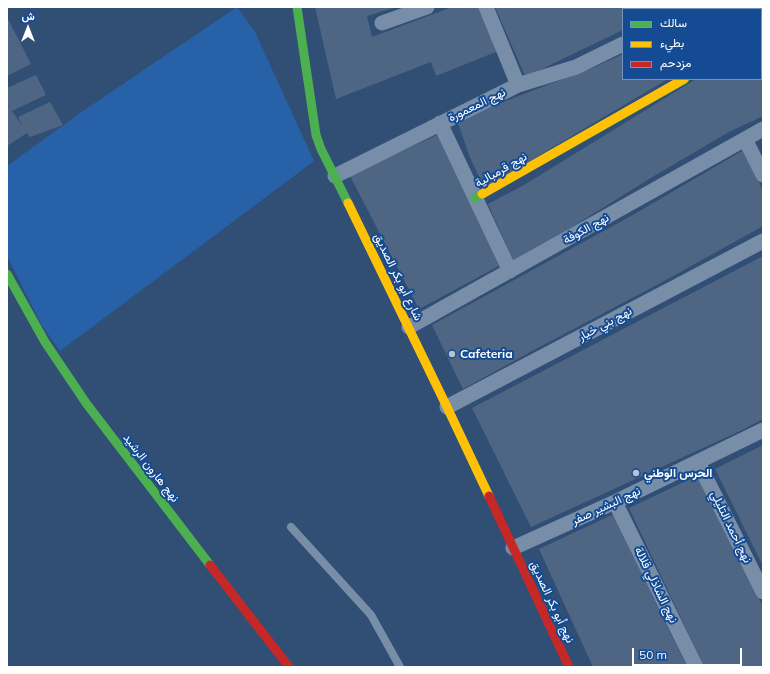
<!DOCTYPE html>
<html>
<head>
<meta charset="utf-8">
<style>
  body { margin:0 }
  #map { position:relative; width:770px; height:674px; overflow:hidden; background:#314e75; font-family:Mulish,Vazirmatn,sans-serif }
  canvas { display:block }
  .frame { position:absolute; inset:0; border:8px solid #fff; pointer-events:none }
  .legend { position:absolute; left:622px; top:8px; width:140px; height:72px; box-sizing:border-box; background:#144b92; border:1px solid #7293be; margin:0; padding:5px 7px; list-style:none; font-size:12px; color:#fff }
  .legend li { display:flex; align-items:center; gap:8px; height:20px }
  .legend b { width:20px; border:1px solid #7293be }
  .north { position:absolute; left:8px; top:8px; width:40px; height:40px; -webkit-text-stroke:3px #144b92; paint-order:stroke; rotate:0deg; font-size:11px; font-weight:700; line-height:16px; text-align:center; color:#fff }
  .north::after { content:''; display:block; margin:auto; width:14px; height:18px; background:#fff; clip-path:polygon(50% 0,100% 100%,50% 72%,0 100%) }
  .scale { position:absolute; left:632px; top:648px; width:110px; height:18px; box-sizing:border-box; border:2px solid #fff; border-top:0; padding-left:5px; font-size:12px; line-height:14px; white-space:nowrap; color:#fff; -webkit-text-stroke:3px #144b92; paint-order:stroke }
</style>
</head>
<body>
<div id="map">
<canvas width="770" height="674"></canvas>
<div class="frame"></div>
<ul class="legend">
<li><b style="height:5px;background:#4caf50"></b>سالك</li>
<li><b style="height:5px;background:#ffc107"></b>بطيء</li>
<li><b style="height:5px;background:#c62828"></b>مزدحم</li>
</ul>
<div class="north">ش</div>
<div class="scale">50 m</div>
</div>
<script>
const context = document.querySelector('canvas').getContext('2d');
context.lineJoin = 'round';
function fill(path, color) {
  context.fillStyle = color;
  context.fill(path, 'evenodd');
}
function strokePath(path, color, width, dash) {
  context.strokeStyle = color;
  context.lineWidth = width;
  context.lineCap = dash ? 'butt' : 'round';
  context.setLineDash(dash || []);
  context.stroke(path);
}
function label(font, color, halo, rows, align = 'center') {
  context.font = font + ' Mulish,Vazirmatn,sans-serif';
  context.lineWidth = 4;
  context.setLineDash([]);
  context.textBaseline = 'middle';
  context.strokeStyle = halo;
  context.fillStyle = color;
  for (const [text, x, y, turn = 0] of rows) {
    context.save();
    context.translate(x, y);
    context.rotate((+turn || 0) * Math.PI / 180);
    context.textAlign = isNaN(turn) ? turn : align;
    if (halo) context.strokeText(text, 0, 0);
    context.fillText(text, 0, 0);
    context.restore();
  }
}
const green = new Path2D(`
  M237,7L255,32L314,161L60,351L41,324L7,256V166L83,111Z`);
const building = new Path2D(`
  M315,7H396L367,16L372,37L452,7H478L498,51L436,76L431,62L336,99Z
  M495,7H667L663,9H623V30L552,64L526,78Z
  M689,7H731L732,9H690Z
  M7,17L31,64L7,76Z
  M623,54V79H668L484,188L469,155L458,123L490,107L597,66Z
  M761,66L763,70V116L729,132L654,176L551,240L514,262L488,204L524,185L696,79H761Z
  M36,75L46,95L12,111L23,127L18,117L50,102L63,125L30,137L27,133L7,146V107L9,106L7,103V88Z
  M443,132L499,266L419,309L350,176Z
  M747,148L763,192V226L666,280L534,350L463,389L432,325L631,216Z
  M763,256V419L740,431L531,527L472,408Z
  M763,445V566L715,469Z
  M699,475L763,607V667H704L629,508Z
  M614,514L649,589L687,667H593L539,549Z`);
const lane = new Path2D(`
  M291,527L371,615L400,667`);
const street = new Path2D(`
  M486,7L518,85
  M672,7L673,9
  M748,7L749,9
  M382,23L427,7
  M761,36L763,40
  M440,123L510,271
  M745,139L763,175
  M335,176L518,85L576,67L623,44
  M409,327L763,129
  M447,407L763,241
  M698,462L763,592
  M615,502L696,667
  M513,548L615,502L763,430`);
const fast = new Path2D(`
  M297,7L316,135L321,149L348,203
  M482,194L475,198L685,79
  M7,274L45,342L86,403L210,565`);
const slow = new Path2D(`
  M482,194L684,79
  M348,203L447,407L489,496`);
const jam = new Path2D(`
  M489,496L569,667
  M210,565L289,667`);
const markers = [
  [452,354,4,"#b7c1cf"],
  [636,473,4,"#b7c1cf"]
];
const streetNames = [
  ["نهج المعمورة",477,105,-26],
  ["نهج قرمبالية",501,170,-30],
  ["نهج الكوفة",586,229,-29],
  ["شارع أبو بكر الصديق",398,277,64],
  ["نهج بني خيار",605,324,-28],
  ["نهج هارون الرشيد",151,468,52],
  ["نهج البشير صفر",606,506,-25],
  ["نهج أحمد التليلي",731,527,64],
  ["نهج الشاذلي قلالة",656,585,64],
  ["نهج أبو بكر الصديق",552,602,65]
];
const poiNames = [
  ["Cafeteria",460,354],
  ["الحرس الوطني",644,473]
];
fill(green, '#2762a9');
fill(building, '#4e6684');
strokePath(lane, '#788ea8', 8);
strokePath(street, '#788ea8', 15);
strokePath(fast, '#4caf50', 9);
strokePath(slow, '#ffc107', 9);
strokePath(jam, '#c62828', 9);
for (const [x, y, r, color] of markers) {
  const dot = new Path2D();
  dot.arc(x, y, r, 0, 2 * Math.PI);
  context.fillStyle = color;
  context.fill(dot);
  strokePath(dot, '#144b92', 1.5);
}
label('12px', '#fff', '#144b92', streetNames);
label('bold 12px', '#fff', '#144b92', poiNames, 'left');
</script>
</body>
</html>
